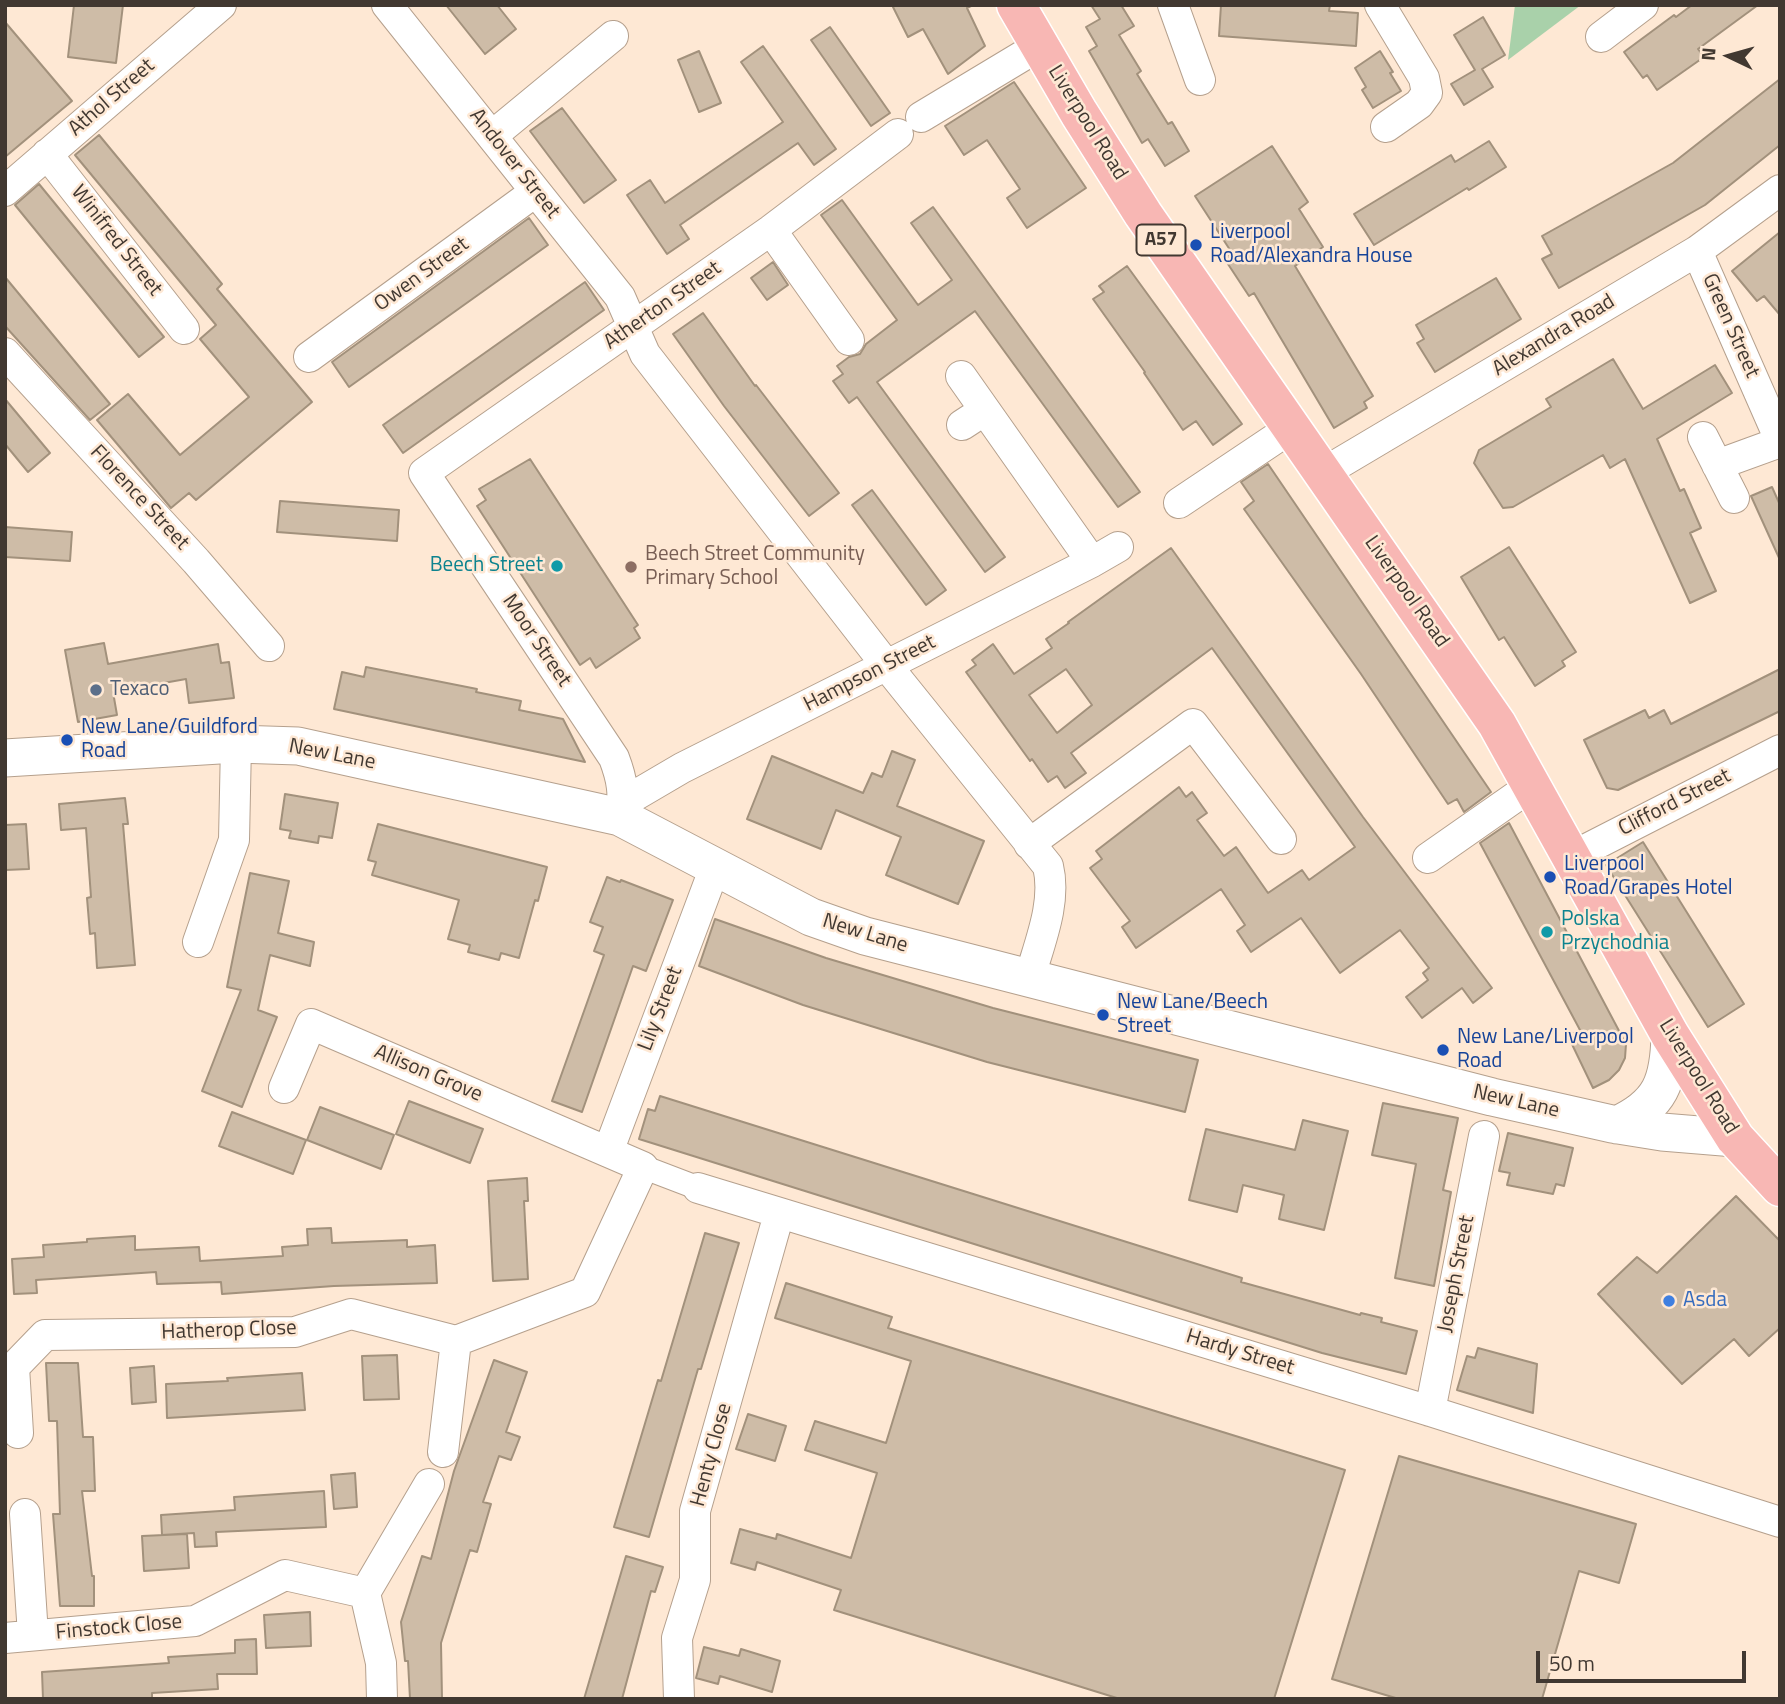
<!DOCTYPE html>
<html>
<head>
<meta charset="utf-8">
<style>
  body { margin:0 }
  #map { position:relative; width:1785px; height:1704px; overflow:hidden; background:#fee8d4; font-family:"Titillium Web",sans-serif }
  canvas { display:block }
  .frame { position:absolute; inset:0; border:7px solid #413831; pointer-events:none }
  .north { position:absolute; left:1694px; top:21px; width:70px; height:70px; -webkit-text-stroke:5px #fee8d4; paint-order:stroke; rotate:275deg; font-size:19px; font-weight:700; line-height:28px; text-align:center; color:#413831 }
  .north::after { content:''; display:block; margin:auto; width:24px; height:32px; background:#413831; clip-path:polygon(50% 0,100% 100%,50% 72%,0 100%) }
  .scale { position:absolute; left:1536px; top:1651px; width:210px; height:32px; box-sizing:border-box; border:4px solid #413831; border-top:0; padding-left:9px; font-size:21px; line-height:24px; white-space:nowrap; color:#413831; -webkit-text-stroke:5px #fee8d4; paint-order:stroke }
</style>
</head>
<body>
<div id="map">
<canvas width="1785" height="1704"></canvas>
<div class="frame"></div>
<div class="north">N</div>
<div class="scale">50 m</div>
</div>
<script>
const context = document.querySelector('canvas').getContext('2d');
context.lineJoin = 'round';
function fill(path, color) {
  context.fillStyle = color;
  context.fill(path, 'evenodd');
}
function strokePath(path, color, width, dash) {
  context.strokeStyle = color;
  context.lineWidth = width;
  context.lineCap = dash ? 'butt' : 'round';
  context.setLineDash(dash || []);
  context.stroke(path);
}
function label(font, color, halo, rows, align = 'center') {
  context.font = font + ' "Titillium Web",sans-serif';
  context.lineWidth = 5;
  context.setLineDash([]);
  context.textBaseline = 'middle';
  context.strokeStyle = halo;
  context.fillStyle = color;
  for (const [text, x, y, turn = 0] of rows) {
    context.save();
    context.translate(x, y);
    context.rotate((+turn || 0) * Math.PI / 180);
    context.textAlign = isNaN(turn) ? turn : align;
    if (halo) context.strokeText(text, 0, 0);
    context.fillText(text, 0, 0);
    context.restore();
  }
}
const green = new Path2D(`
  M1515,5H1581L1508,60Z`);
const building = new Path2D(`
  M74,5H123L116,63L68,57Z
  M446,5H497L516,29L485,54Z
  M892,5H973L967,8L985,46L948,74L923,29L908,37Z
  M1091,5H1121L1134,26L1119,35L1141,71L1137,74L1168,124L1172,122L1189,151L1165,166L1148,139L1142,143L1089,51L1097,46L1086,27L1100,19Z
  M1221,5H1330L1329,11L1358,13L1356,46L1219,36Z
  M1692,5H1758L1698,49L1704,57L1657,90L1647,75L1643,78L1624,52L1674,15L1676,17Z
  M1483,17L1505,55L1482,69L1493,87L1464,105L1451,84L1475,70L1454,35Z
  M5,22L72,101L5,157Z
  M830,27L890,113L871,126L811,40Z
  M763,46L836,149L814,165L798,143L680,225L689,239L667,254L627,195L650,180L665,203L783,122L741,62Z
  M699,51L721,103L699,112L678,60Z
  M1380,51L1393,72L1390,73L1401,91L1373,108L1362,90L1366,87L1355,68Z
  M1780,79V145L1705,205L1559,288L1542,259L1552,254L1542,236L1673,163Z
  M1014,82L1086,188L1027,228L1007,198L1020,189L987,140L964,155L945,126Z
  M562,108L616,180L584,203L530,131Z
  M99,135L222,284L217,289L312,402L196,500L189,493L171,508L97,420L128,394L180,455L249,397L200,339L216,325L75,155Z
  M1489,141L1506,167L1469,190L1467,188L1374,245L1354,214L1451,155L1455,162Z
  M1272,146L1308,202L1299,209L1323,247L1295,266L1373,396L1364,402L1367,408L1334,428L1254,293L1249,296L1224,258L1232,253L1195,196Z
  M39,184L164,337L139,357L15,205Z
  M842,200L918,305L952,280L911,223L933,207L1140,492L1118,507L975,311L877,382L1005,557L985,572L857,397L849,403L833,381L843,374L837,366L849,357L860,354L866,344L897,320L821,215Z
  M529,218L548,245L349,387L332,362Z
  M1780,232V315L1764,296L1757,301L1732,271Z
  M773,262L788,285L767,300L751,278Z
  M1127,266L1242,424L1213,445L1196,421L1183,430L1144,373L1145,372L1093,299L1104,292L1099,286Z
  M5,277L110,404L90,420L5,326Z
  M1496,278L1521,319L1435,372L1417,343L1424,339L1416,325Z
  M585,282L604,310L403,453L383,425Z
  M703,313L755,386L756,385L839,493L809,516L724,406L673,334Z
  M1613,359L1643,409L1715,365L1732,393L1657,439L1680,491L1684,489L1701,528L1690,533L1716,591L1690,603L1625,459L1610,468L1603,455L1513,507L1503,508L1474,463L1479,450L1551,407L1546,399Z
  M5,399L50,453L28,472L5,444Z
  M530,459L638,625L634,628L640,638L596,668L590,658L580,665L477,506L486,500L479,489Z
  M1268,464L1491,792L1464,812L1457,799L1448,804L1361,674L1244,509L1254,501L1241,482Z
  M1772,487L1780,505V560L1751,496Z
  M872,490L946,590L926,605L852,505Z
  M280,501L399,510L397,541L277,532Z
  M5,527L72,532L70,561L5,557Z
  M1509,547L1576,652L1562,661L1565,666L1535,686L1504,637L1499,640L1461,577Z
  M1171,548L1363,817L1492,988L1473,1003L1462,988L1422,1018L1406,997L1428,980L1423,973L1429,968L1400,930L1340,973L1301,918L1251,952L1237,931L1245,925L1221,889L1136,948L1122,927L1130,921L1090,868L1102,859L1096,851L1179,787L1186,797L1192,792L1207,813L1197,820L1224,856L1236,847L1268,893L1302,870L1309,880L1355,847L1212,648L1071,753L1086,773L1065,788L1057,776L1048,782L1032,759L1030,761L966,672L976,665L972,660L993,644L1014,674L1052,648L1046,639L1069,623L1068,622ZM1066,669L1092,705L1057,733L1029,695Z
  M104,643L108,664L218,644L221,663L229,662L234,698L189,703L186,679L113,692L117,715L78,722L65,650Z
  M366,667L477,689L476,692L521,701L519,710L563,719L585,762L334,709L342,672L364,677Z
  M1780,669V711L1618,790L1607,788L1584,740L1645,710L1649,718L1664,710L1671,724Z
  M892,751L915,760L897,806L984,841L958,904L886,875L901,837L836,810L821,849L747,819L772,756L863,793L872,773L882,777Z
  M285,794L338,803L332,838L319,836L318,843L289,838L291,831L280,829Z
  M125,798L128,824H123L135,965L97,968L95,933L90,934L87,898L91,897L86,828L61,830L59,804Z
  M1509,823L1626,1044L1625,1058L1619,1070L1609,1080L1593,1088L1568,1036L1580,1030L1480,843Z
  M26,824L29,869L5,870V825Z
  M378,824L547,867L538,901L535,900L519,958L501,953L499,960L468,952L470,945L448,939L459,900L372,875L376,862L368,860Z
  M1643,842L1744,1004L1708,1027L1606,865Z
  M250,873L289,881L278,933L314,942L310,966L270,955L258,1010L277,1017L242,1107L202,1091L241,990L227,987Z
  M607,877L620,882L621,880L673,900L646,971L633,966L582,1112L552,1101L604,955L594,951L603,927L590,922Z
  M715,919L826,958L993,1008L1198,1060L1185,1112L987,1062L803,1005L699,966Z
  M660,1096L1213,1269L1242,1278L1241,1282L1360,1315L1361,1313L1382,1318L1381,1322L1417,1331L1406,1374L1322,1353L639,1139L648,1109L655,1111Z
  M409,1101L483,1129L470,1163L396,1134Z
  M1383,1103L1458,1118L1443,1190L1451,1192L1434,1286L1395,1278L1416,1164L1372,1155Z
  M320,1107L394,1135L381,1169L307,1140Z
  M232,1112L306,1140L293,1174L219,1146Z
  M1303,1120L1348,1131L1324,1230L1279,1219L1284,1195L1243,1185L1237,1212L1189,1200L1206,1129L1295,1150Z
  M1508,1133L1573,1148L1564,1186L1556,1184L1553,1194L1507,1185L1510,1173L1499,1171Z
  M527,1178L528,1201H524L528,1279L493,1281L488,1181Z
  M1736,1196L1780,1241V1328L1749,1356L1734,1339L1682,1384L1598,1294L1637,1257L1657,1273Z
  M331,1228L332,1243L407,1240V1247L435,1245L437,1283L334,1286L222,1294L221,1282L157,1284L156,1272L36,1280L37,1293L14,1294L12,1259L44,1257L43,1245L87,1242V1239L135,1236V1250L199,1247L200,1261L283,1256L282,1247L308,1245L307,1229Z
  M705,1233L739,1243L701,1369H698L649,1537L614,1527L658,1380L661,1381Z
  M786,1283L892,1317L888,1328L1345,1470L1274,1699H1120L834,1610L841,1590L757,1562L755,1570L731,1563L740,1529L776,1539L777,1534L851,1558L877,1473L805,1450L815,1421L886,1443L911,1361L775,1318Z
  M1478,1348L1537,1364L1533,1413L1457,1390L1467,1356L1475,1358Z
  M397,1355L399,1399L364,1400L362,1356Z
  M494,1360L527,1372L506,1432L520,1437L511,1460L499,1456L483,1502L491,1504L477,1552L470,1550L441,1643L442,1699H410L408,1661H405L401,1622L422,1556L431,1559L454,1471Z
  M46,1363H78L83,1437H93L95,1491H82L92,1576H94V1606H60L53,1514H60L57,1421H49Z
  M154,1366L156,1402L132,1404L130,1368Z
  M302,1373L305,1410L167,1418L166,1384L228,1381L227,1378Z
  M748,1414L786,1426L775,1461L736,1449Z
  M1399,1456L1636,1524L1619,1583L1579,1571L1542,1699H1399L1332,1679Z
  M355,1473L357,1507L334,1509L331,1475Z
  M324,1491L326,1527L216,1532L217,1546L195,1547L194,1533L162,1535L161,1515L235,1510L234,1497Z
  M187,1534L189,1568L144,1571L142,1536Z
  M626,1556L663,1567L655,1592L651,1591L622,1699H584Z
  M310,1612L311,1646L266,1648L264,1615Z
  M256,1639L257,1674H217L218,1689L152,1693V1699H43L42,1672L169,1663L168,1657L235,1653V1640Z
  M704,1647L739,1656L741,1649L780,1661L772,1692L720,1676L718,1684L696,1678Z`);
const pedestrian = new Path2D(`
  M643,1167L698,1188`);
const minor = new Path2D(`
  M387,5L620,297L645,354L887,666L1048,866C1057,903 1039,944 1029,980
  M1173,5L1200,80
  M1380,5L1424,78L1427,93L1419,104L1386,127
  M1601,37L1643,5
  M921,117L1039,46
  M493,135L613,36
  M47,154L184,329
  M5,191L221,5
  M771,230L849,340
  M1697,251L1780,440
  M5,353L196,561L269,646
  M309,357L535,192
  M961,376L1092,562
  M962,425L985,410
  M1703,437L1734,498
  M1717,465L1780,442
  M1323,473L1697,251L1780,190
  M1179,503L1291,428
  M624,802L682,768L1092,562L1118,547
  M620,817C625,795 622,779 614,758L424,473L771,230L898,134
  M1029,844L1193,724L1281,839
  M1571,857L1780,750
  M1428,858L1531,786
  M198,942L234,840L236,744
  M608,1152L715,867
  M698,1188L1430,1411L1780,1522
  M1430,1411L1484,1136
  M18,1433L14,1367L45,1335L295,1332L351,1314L456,1341L585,1292L643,1167L311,1024L284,1088
  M443,1452L456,1341
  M25,1514L33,1635
  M365,1593L429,1484
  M5,1638L195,1621L285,1575L365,1593L381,1663L382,1699
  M679,1699L677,1638L695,1580V1511L779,1214`);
const tertiary = new Path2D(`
  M5,758L236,744L298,746L620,817L811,917L865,936L1492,1097L1612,1124L1662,1132L1735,1138
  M1617,1125C1661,1105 1669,1081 1670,1035`);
const primary = new Path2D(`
  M1016,5L1079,113L1143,214L1497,724L1670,1035L1735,1138L1780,1187`);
const markers = [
  [1196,245,7,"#1a4fb4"],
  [557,566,7,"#0f9aa8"],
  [631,567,7,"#8d6e63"],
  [96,690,7,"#5c6f8a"],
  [67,740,7,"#1a4fb4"],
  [1550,877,7,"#1a4fb4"],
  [1547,932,7,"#0f9aa8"],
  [1103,1015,7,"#1a4fb4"],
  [1443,1050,7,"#1a4fb4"],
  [1669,1301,7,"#3f7fe0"]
];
const shields = [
  [1161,240,49]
];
const shieldNames = [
  ["A57",1161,240]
];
const streetNames = [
  ["Athol Street",112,98,-41],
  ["Liverpool Road",1087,123,58],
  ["Andover Street",514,164,52],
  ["Winifred Street",116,241,52],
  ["Owen Street",422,275,-36],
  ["Atherton Street",663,306,-35],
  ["Green Street",1730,326,66],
  ["Alexandra Road",1554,336,-31],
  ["Florence Street",139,498,47],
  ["Liverpool Road",1406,592,55],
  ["Moor Street",536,641,56],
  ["Hampson Street",870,674,-27],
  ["New Lane",332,755,11],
  ["Clifford Street",1675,803,-27],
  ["New Lane",865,934,17],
  ["Lily Street",661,1009,-69],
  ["Allison Grove",428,1074,23],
  ["Liverpool Road",1698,1077,58],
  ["New Lane",1516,1102,13],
  ["Joseph Street",1457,1274,-79],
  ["Hatherop Close",229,1331,-2],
  ["Hardy Street",1240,1353,17],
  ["Henty Close",712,1455,-75],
  ["Finstock Close",119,1628,-5]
];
const transitNames = [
  ["Liverpool",1210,233],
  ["Road/Alexandra House",1210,257],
  ["New Lane/Guildford",81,728],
  ["Road",81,752],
  ["Liverpool",1564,865],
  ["Road/Grapes Hotel",1564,889],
  ["New Lane/Beech",1117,1003],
  ["Street",1117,1027],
  ["New Lane/Liverpool",1457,1038],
  ["Road",1457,1062]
];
const educationNames = [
  ["Beech Street Community",645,555],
  ["Primary School",645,579]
];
const cultureNames = [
  ["Beech Street",543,566],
  ["Polska",1561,920,"left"],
  ["Przychodnia",1561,944,"left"]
];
const serviceNames = [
  ["Texaco",110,690]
];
const shopNames = [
  ["Asda",1683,1301]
];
fill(green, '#a9d1aa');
fill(building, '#cebca7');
strokePath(building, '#a2917c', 2);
strokePath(pedestrian, '#b5a08d', 25);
strokePath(minor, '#b5a08d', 32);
strokePath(tertiary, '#b5a08d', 39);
strokePath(primary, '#fff', 41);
strokePath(pedestrian, '#fff', 23);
strokePath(minor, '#fff', 30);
strokePath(tertiary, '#fff', 37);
strokePath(primary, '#f8b7b4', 38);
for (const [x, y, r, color] of markers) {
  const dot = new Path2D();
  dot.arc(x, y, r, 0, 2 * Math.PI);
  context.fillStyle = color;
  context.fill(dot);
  strokePath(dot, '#fee8d4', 2.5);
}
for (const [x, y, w] of shields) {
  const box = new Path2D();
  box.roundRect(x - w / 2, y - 15.5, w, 31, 5);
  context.fillStyle = '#fee8d4';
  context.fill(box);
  strokePath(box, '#413831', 2);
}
label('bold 19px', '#413831', null, shieldNames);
label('21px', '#413831', '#fee8d4', streetNames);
label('21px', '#164399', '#fee8d4', transitNames, 'left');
label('21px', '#785e54', '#fee8d4', educationNames, 'left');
label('21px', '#0d838f', '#fee8d4', cultureNames, 'right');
label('21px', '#4e5e75', '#fee8d4', serviceNames, 'left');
label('21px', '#366cbe', '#fee8d4', shopNames, 'left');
</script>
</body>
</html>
